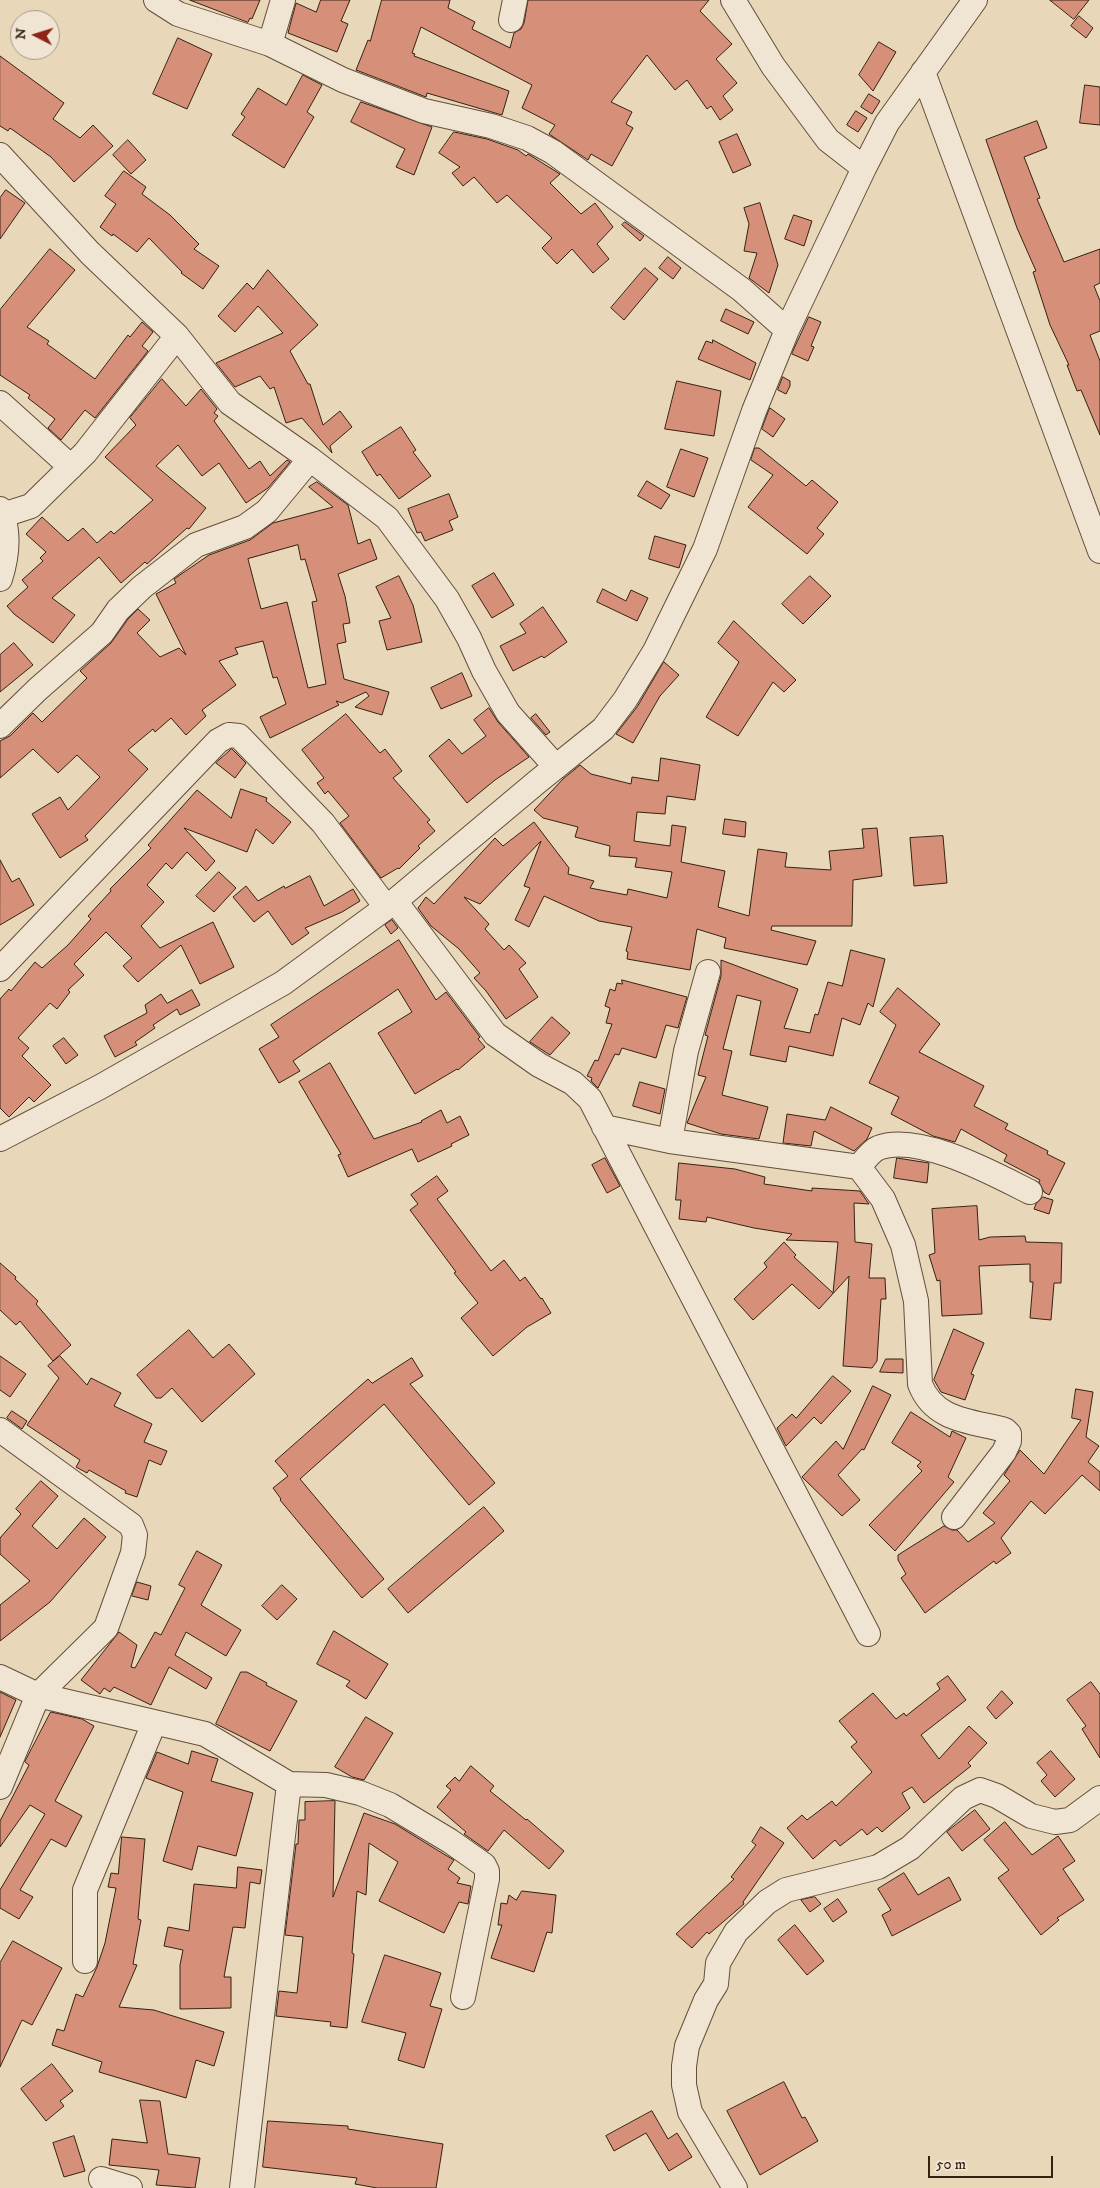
<!DOCTYPE html>
<html>
<head>
<meta charset="utf-8">
<style>
  body { margin:0 }
  #map { position:relative; width:1100px; height:2188px; overflow:hidden; background:#e8d7b9; font-family:"IM FELL DW Pica",serif }
  canvas { display:block }
  .north { position:absolute; left:10px; top:10px; width:50px; height:50px; box-sizing:border-box; background:#f0e5d2; border:1px solid #a69785; border-radius:50%; rotate:275deg; font-size:14px; font-weight:700; line-height:20px; text-align:center; color:#372111 }
  .north::after { content:''; display:block; margin:auto; width:18px; height:22px; background:#8f2418; clip-path:polygon(50% 0,100% 100%,50% 72%,0 100%) }
  .scale { position:absolute; left:928px; top:2156px; width:125px; height:22px; box-sizing:border-box; border:2px solid #372111; border-top:0; padding-left:6px; font-size:15px; line-height:18px; white-space:nowrap; color:#372111; -webkit-text-stroke:4px #f0e5d2; paint-order:stroke }
</style>
</head>
<body>
<div id="map">
<canvas width="1100" height="2188"></canvas>
<div class="north">N</div>
<div class="scale">50 m</div>
</div>
<script>
const context = document.querySelector('canvas').getContext('2d');
context.lineJoin = 'round';
function fill(path, color) {
  context.fillStyle = color;
  context.fill(path, 'evenodd');
}
function strokePath(path, color, width, dash) {
  context.strokeStyle = color;
  context.lineWidth = width;
  context.lineCap = dash ? 'butt' : 'round';
  context.setLineDash(dash || []);
  context.stroke(path);
}
const building = new Path2D(`
  M190,0H260L252,19L250,18L248,22Z
  M321,0H350L341,21L348,24L337,52L288,33L296,3L316,12Z
  M382,0H450L448,8L475,22L472,29L510,48L514,33L521,29L524,23L528,0H709L700,11L732,44L716,59L737,83L723,96L733,110L720,120L711,106L707,109L687,80L675,90L647,55L611,102L632,112L626,124L633,128L612,166L591,154L588,160L549,134L555,125L522,108L532,85L421,27L412,53L415,54L414,56L509,91L502,115L427,93L426,97L356,70L368,40L370,41Z
  M1050,0H1089L1074,19Z
  M1079,16L1093,28L1086,38L1071,26Z
  M178,38L212,54L187,109L153,94Z
  M879,42L896,52L873,91L859,75Z
  M0,56L64,103L53,119L80,138L93,125L113,146L74,182L51,157L10,128L8,131L0,126Z
  M303,75L322,85L307,112L314,117L284,168L232,135L245,117L241,114L258,88L286,105Z
  M1085,85L1100,87V125L1080,123Z
  M869,94L880,101L872,114L861,107Z
  M361,102L432,127L414,175L396,167L405,149L351,122Z
  M856,111L867,118L858,132L847,125Z
  M1037,121L1047,148L1024,157L1040,198L1037,199L1064,262L1100,249V283L1094,286L1100,301V331L1090,335L1100,361V435L1081,390L1077,391L1067,365H1069L1050,325L1033,272L1036,271L1017,228L986,140Z
  M454,132L487,139L518,150L526,156L528,154L560,174L550,183L581,214L595,203L613,227L597,244L609,259L593,273L572,249L557,264L542,248L552,238L507,195L497,203L474,177L463,186L452,173L460,167L439,153Z
  M737,134L751,165L733,173L719,142Z
  M128,140L146,160L131,174L113,155Z
  M124,171L146,187L142,194L170,215L199,244L194,249L219,266L203,289L181,273L182,272L149,238L137,252L113,234L112,236L100,227L116,204L105,196Z
  M6,190L25,203L0,239V198Z
  M760,203L778,265L769,293L749,278L757,253L744,251L749,224L744,208Z
  M794,215L812,221L804,246L785,239Z
  M625,222L644,236L640,241L622,225Z
  M50,249L75,270L27,327L49,341L47,344L95,379L128,335L130,337L142,322L153,332L142,346L148,351L95,418L85,410L61,440L48,428L55,419L28,398L30,395L0,375V310Z
  M668,257L681,268L673,279L659,268Z
  M645,268L658,279L624,320L611,308Z
  M268,270L318,325L290,351L308,384H310L323,425L340,411L352,427L330,446L332,453L302,418L286,423L274,387L270,389L260,376L235,387L216,363L283,333L258,306L235,332L218,316L247,283L253,289Z
  M726,309L754,322L748,334L721,321Z
  M809,317L821,322L811,346L814,347L808,361L792,354Z
  M713,340L756,363L750,380L698,359L706,341L712,343Z
  M783,377L790,381V386L786,394L778,390Z
  M162,379L186,406L201,389L217,409L214,413L218,416L214,421L249,469L260,461L270,476L287,460L290,462L268,488L246,503L219,463L202,476L178,445L156,466L206,508L189,529L187,528L147,564L145,562L121,583L99,557L52,598L75,615L53,643L14,614L7,606L28,587L22,580L43,561L40,558L46,552L26,534L42,517L68,541L83,528L97,543L111,531L114,534L153,500L105,457L136,425L130,418Z
  M677,381L721,391L714,436L665,429Z
  M770,408L785,419L773,437L762,429Z
  M401,427L416,450L413,452L431,476L399,499L380,474L377,476L362,452Z
  M755,448H759L806,486L812,480L838,502L817,528L824,534L807,554L748,507L773,475L751,460Z
  M681,449L708,458L694,497L667,487Z
  M647,481L670,495L661,509L638,496Z
  M317,482L348,505L358,544L370,539L377,559L338,574L345,596L350,623L343,624L346,642L337,644L344,679L389,692L382,715L355,707L369,696L366,692L342,703L336,701L339,705L270,738L260,717L286,704L277,677L273,678L263,641L235,648L238,654L219,661L236,685L202,710L206,716L186,735L171,718L155,732L153,729L128,750L148,769L85,836L88,840L60,858L32,814L60,797L68,810L100,777L77,755L58,773L33,749L0,778V741L10,736L33,713L42,722L87,678L80,671L111,643L128,619L138,609L150,620L137,633L160,657L179,648L186,655L156,594L176,583L174,579L209,555L250,540L273,523L333,507L309,487ZM298,545L301,560L305,559L317,601L312,602L326,684L308,688L287,602L261,609L248,559Z
  M449,494L458,517L449,521L453,530L425,541L421,532L417,533L408,509Z
  M655,536L686,545L679,568L649,559Z
  M494,573L514,605L492,618L472,586Z
  M399,576L413,605L422,642L387,650L379,621L391,618L376,587Z
  M810,576L831,596L803,624L782,604Z
  M603,589L626,601L631,590L648,598L637,621L597,602Z
  M543,607L567,642L544,658L542,656L513,671L500,646L526,633L520,624Z
  M734,621L796,680L784,692L773,682L738,736L706,717L739,662L718,643Z
  M14,643L33,665L0,692V655Z
  M664,662L679,675L660,696L633,743L616,734L637,707Z
  M462,673L472,696L441,709L431,688Z
  M489,708L498,722L529,757L495,780L467,803L429,756L449,739L462,754L486,736L474,720Z
  M346,714L380,753L385,749L402,771L393,778L430,820L427,822L435,831L418,846L420,848L399,869L398,868L381,878L340,823L349,816L328,791L325,794L317,783L324,778L302,750Z
  M536,714L550,732L546,735L531,718Z
  M232,749L246,763L235,778L216,763Z
  M661,758L700,765L695,800L667,796L665,814L637,812L634,841L670,846L672,825L686,827L681,862L725,871L718,907L749,916L758,849L787,853L785,867L831,870L829,851L864,848L862,829L877,828L882,876L853,880L852,926H772L771,930L816,941L807,965L724,948L726,938L697,929L690,970L627,959L628,952L626,951L632,927L599,921L544,896L529,927L515,920L530,888L524,886L541,841L480,904L464,897L489,924L485,929L504,950L509,945L526,963L519,969L538,997L506,1019L486,991L474,978L480,973L459,949L431,926L418,908L426,897L434,904L495,838L503,846L534,822L569,868L568,874L594,881L590,888L627,895L628,889L667,898L672,872L635,867L637,858L609,856L610,846L575,837L578,827L543,818L534,810L563,779L580,765L591,774L631,784L632,777L658,781Z
  M241,789L267,798L266,801L291,822L273,844L256,829L247,852L184,828L215,861L206,871L187,852L172,869L166,863L147,885L164,902L141,926L160,948L213,922L234,967L200,984L181,945L138,982L123,966L132,958L106,932L74,964L84,975L68,990L70,992L57,1009L50,1003L18,1038L29,1048L22,1056L51,1085L34,1102L29,1097L9,1117L0,1108V999L9,989L11,991L35,962L42,968L68,945L91,919L88,916L111,891L110,889L151,848L148,845L197,790L231,818Z
  M725,819L746,822L745,837L723,834Z
  M943,836L947,883L914,886L910,838Z
  M0,860L12,882L19,878L34,905L0,925Z
  M219,872L236,888L214,912L196,896Z
  M310,876L324,906L353,889L360,901L342,912L305,928L309,933L292,945L268,911L254,922L233,897L246,886L258,901L284,886L285,888Z
  M392,920L398,928L391,934L385,925Z
  M399,940L436,1000L446,992L480,1037L478,1039L485,1047L458,1070L457,1069L415,1094L378,1033L412,1012L398,989L293,1061L300,1071L279,1083L259,1049L279,1037L271,1025Z
  M851,950L885,959L873,1007L868,1003L860,1025L842,1018L833,1056L789,1046L786,1062L750,1055L761,1001L737,995L723,1049L732,1051L722,1095L768,1107L759,1139L721,1134L687,1123L706,1077L698,1075L708,1036L705,1035L721,976V960L798,989L784,1028L810,1033L815,1014L818,1015L828,982L842,986Z
  M622,980L687,997L678,1028L666,1025L656,1058L622,1048L619,1055L615,1054L598,1088L591,1081L592,1078L587,1076L595,1060L598,1061L612,1024L606,1023L610,1008L605,1006L610,989L615,991L617,983L622,984Z
  M898,988L940,1024L919,1052L984,1086L974,1106L1008,1124L1005,1129L1048,1151L1047,1154L1065,1163L1049,1195L1044,1192L1039,1182L1040,1180L1004,1161L1007,1155L961,1129L955,1142L933,1136L891,1114L899,1097L869,1083L896,1025L880,1012Z
  M192,990L200,1005L180,1015L177,1009L153,1025L155,1028L135,1042L137,1045L115,1057L104,1036L147,1013L145,1005L161,994L167,1003Z
  M552,1017L570,1033L550,1055L530,1042Z
  M64,1038L78,1055L66,1064L53,1046Z
  M330,1063L374,1139L422,1122L421,1121L441,1110L447,1123L460,1116L469,1135L451,1144L452,1146L418,1162L412,1149L348,1177L338,1155L341,1154L299,1082Z
  M640,1082L665,1089L660,1114L633,1106Z
  M831,1107L872,1128L867,1139L854,1151L814,1131L811,1146L783,1143L787,1114L825,1120Z
  M605,1158L620,1186L607,1193L592,1165Z
  M897,1158L929,1163L927,1183L894,1178Z
  M679,1163L735,1169L765,1177L764,1184L812,1191V1188L860,1191L869,1204L854,1203L855,1242L872,1244L869,1278H885L886,1299H881L877,1361L872,1368L843,1366L849,1276L819,1309L792,1284L753,1320L734,1299L767,1267L764,1263L784,1242L796,1255L794,1257L833,1293L838,1242L786,1240L792,1234L754,1228L707,1217L706,1222L679,1219L681,1200H676Z
  M437,1176L448,1191L437,1199L491,1271L504,1260L520,1281L525,1277L541,1299L542,1298L551,1313L527,1327L493,1356L461,1318L478,1303L454,1273L456,1272L410,1210L418,1204L411,1195Z
  M1043,1197L1053,1200L1049,1214L1034,1209L1036,1204Z
  M977,1206L979,1240L990,1237L1025,1236L1026,1242L1062,1243L1061,1283H1054L1051,1320L1030,1318L1033,1282H1030V1264L979,1266L982,1314L942,1316L940,1280L937,1281L929,1255L935,1253L932,1209Z
  M0,1263L16,1277L15,1279L38,1301L36,1304L71,1345L53,1361L20,1321L16,1325L0,1310Z
  M954,1329L984,1343L971,1374L974,1375L965,1400L941,1392L934,1380Z
  M189,1330L213,1358L229,1344L255,1374L202,1422L172,1388L161,1398H156L137,1375Z
  M0,1356L26,1374L10,1397L0,1390Z
  M60,1356L87,1385L91,1378L121,1393L114,1406L152,1424L144,1442L167,1451L161,1465L149,1460L137,1497L125,1493L126,1491L89,1470L87,1473L76,1467L80,1460L27,1425L59,1378L48,1366Z
  M412,1358L423,1376L410,1384L495,1483L469,1505L384,1404L300,1479L384,1579L362,1598L280,1500L281,1499L273,1488L288,1476L275,1461L368,1379L372,1383Z
  M886,1359H903V1373L880,1372Z
  M833,1376L851,1391L821,1424L814,1417L786,1446L777,1428L792,1414L796,1418Z
  M873,1386L891,1395L864,1450L862,1449L838,1475L860,1500L842,1516L802,1477L836,1441L843,1449Z
  M1076,1389L1093,1392L1086,1437L1099,1446L1088,1462L1100,1472V1491L1082,1475L1045,1514L1031,1501L1001,1538L1011,1553L996,1564L994,1561L925,1613L901,1578L906,1574L898,1560V1555L944,1526L952,1530H957L968,1542L995,1523L983,1513L1010,1481L1004,1475L1020,1450L1044,1474L1081,1420L1072,1418Z
  M12,1411L27,1421L22,1429L7,1418Z
  M911,1412L950,1437L952,1431L966,1438L948,1477L954,1482L895,1551L869,1525L922,1471L917,1466L921,1462L892,1443Z
  M41,1481L58,1496L32,1526L57,1549L84,1518L106,1537L50,1602L0,1641V1605L30,1581L0,1554V1538L21,1514L16,1509Z
  M484,1507L504,1531L408,1613L388,1589Z
  M197,1551L222,1565L201,1605L241,1630L226,1656L186,1632L175,1655L212,1678L206,1689L169,1667L151,1705L114,1687L110,1692L104,1688L100,1694L81,1680L119,1632L137,1645L131,1667L135,1668L155,1632L161,1635L185,1588L179,1585Z
  M137,1582L151,1586L148,1600L132,1596Z
  M282,1585L297,1599L277,1620L262,1606Z
  M334,1631L388,1664L366,1699L346,1686L350,1681L317,1664Z
  M241,1672H247L267,1683L266,1685L297,1701L270,1751L216,1724Z
  M948,1676L966,1700L921,1735L939,1759L969,1726L987,1743L968,1763L971,1766L924,1803L912,1787L902,1793L910,1808L882,1832L877,1827L867,1835L862,1829L840,1846L835,1840L813,1859L787,1828L802,1815L807,1820L832,1801L836,1806L872,1772L851,1747L857,1742L839,1721L873,1693L896,1719L904,1713L906,1716L940,1689L937,1684Z
  M1091,1682L1100,1694V1758L1082,1729L1086,1726L1067,1700Z
  M1002,1691L1013,1703L996,1719L987,1708Z
  M0,1692L16,1700L0,1737Z
  M51,1712L82,1719L94,1726L55,1801L82,1816L66,1847L51,1839L20,1890L33,1897L19,1919L0,1908V1890L45,1814L30,1805L0,1847V1821L29,1765L25,1762Z
  M366,1717L393,1733L364,1780L352,1777L335,1767Z
  M192,1751L218,1759L211,1781L253,1793L236,1856L198,1846L192,1870L163,1861L183,1792L146,1778L157,1752L188,1764Z
  M1051,1751L1075,1779L1055,1797L1041,1781L1047,1775L1037,1763Z
  M471,1766L494,1786L490,1791L526,1820L527,1819L564,1851L549,1869L504,1830L488,1851L464,1834L466,1832L437,1807L451,1790L446,1786L455,1777L459,1781Z
  M335,1801L333,1897L364,1813L395,1824L442,1853L454,1860L448,1869L460,1878L457,1883L471,1886L468,1904L459,1902L444,1933L379,1901L398,1862L369,1843L366,1895L357,1891L352,1953L354,1954L347,2028L330,2026L331,2022L276,2016L279,1991L297,1993L303,1937L285,1935L296,1844H298L299,1820H305V1802Z
  M975,1810L990,1829L962,1851L947,1832Z
  M1005,1822L1032,1855L1058,1836L1075,1861L1063,1869L1084,1900L1057,1918L1059,1920L1041,1935L998,1878L1009,1870L984,1840Z
  M761,1827L784,1843L743,1902L744,1904L709,1934L707,1932L692,1948L676,1934L734,1879L731,1877L756,1845L752,1842Z
  M122,1837L145,1839L138,1919L141,1920L133,1964L137,1965L119,2007L154,2010L224,2032L214,2066L196,2060L186,2098L99,2072L102,2062L52,2045L57,2029L64,2031L76,1994L83,1997L97,1967L105,1943L116,1888L108,1887L111,1873L118,1874Z
  M238,1867L262,1870L260,1884L250,1882L245,1928L233,1927L224,1977H231V2008L180,2009V1965L183,1950L164,1946L168,1927L189,1931L194,1884L236,1888Z
  M904,1873L918,1895L949,1877L961,1900L892,1936L882,1915L891,1910L878,1889Z
  M522,1891L556,1895L552,1933L547,1932L534,1972L491,1958L502,1925H498L501,1903L507,1904L509,1895L516,1900Z
  M815,1897L821,1904L810,1912L801,1900Z
  M838,1899L847,1912L833,1922L824,1909Z
  M795,1925L824,1961L807,1975L778,1940Z
  M13,1941L62,1968L32,2025L22,2020L0,2067V1963Z
  M385,1955L441,1973L430,2006L442,2009L424,2068L398,2060L406,2033L362,2022Z
  M52,2064L73,2091L60,2101L64,2106L46,2121L21,2089Z
  M784,2082L802,2118L805,2117L818,2141L760,2175L727,2111Z
  M140,2100L160,2101L168,2154L200,2158L195,2188L156,2185L159,2170L109,2165L112,2139L147,2143Z
  M652,2111L668,2139L677,2133L692,2157L669,2171L646,2133L614,2151L606,2136Z
  M268,2121L348,2126V2129L443,2144L436,2188H377L355,2184L357,2178L263,2167Z
  M74,2136L85,2171L64,2177L53,2143Z`);
const minor = new Path2D(`
  M156,0L178,14L270,44L343,80L424,111L491,126L527,138L553,152L742,290L787,330
  M733,0L773,66L828,140L864,168
  M511,20L515,0
  M270,44L283,0
  M923,72L1100,551
  M0,155L90,253L177,336L230,403L310,459L387,518L447,599L469,638L484,671L508,713L556,767
  M0,403L71,467
  M0,509C10,531 7,557 0,579
  M3,515L31,506L85,453L177,336
  M0,726L38,689L102,633L118,610L142,587L196,545L245,527L267,511L310,459
  M395,901L495,1034L539,1065L573,1083L590,1099L868,1634
  M0,969L218,741L229,735L239,736L323,823L386,907
  M604,1127L670,1141L859,1167L883,1199L903,1245L916,1301L920,1384C934,1421 971,1421 1005,1430L1009,1434V1441L1004,1452L954,1517
  M0,1139L100,1087L283,983L395,901L537,782L603,729L625,700L655,651L705,549L754,411L787,330L864,168L887,123L975,0
  M670,1141L686,1051L708,972
  M859,1167C864,1161 871,1151 878,1148C918,1132 994,1174 1030,1192
  M0,1430L131,1525L135,1535L133,1553L106,1628L38,1695L0,1787
  M0,1677L38,1695L205,1734L289,1784L326,1785L360,1793L390,1805L450,1841L484,1865L487,1871V1879L463,1997
  M85,1961V1890L154,1723
  M101,2179L130,2188
  M242,2188L289,1784
  M735,2188L690,2112L684,2085V2066L687,2046L706,2000L716,1984L718,1963L736,1932L767,1902L786,1890L878,1867L910,1848L963,1798L980,1790L997,1796L1031,1816L1055,1822L1070,1820L1100,1798`);
fill(building, '#d68f78');
strokePath(building, '#372111', 1);
strokePath(minor, '#634e3b', 26);
strokePath(minor, '#f0e5d2', 24);
</script>
</body>
</html>
